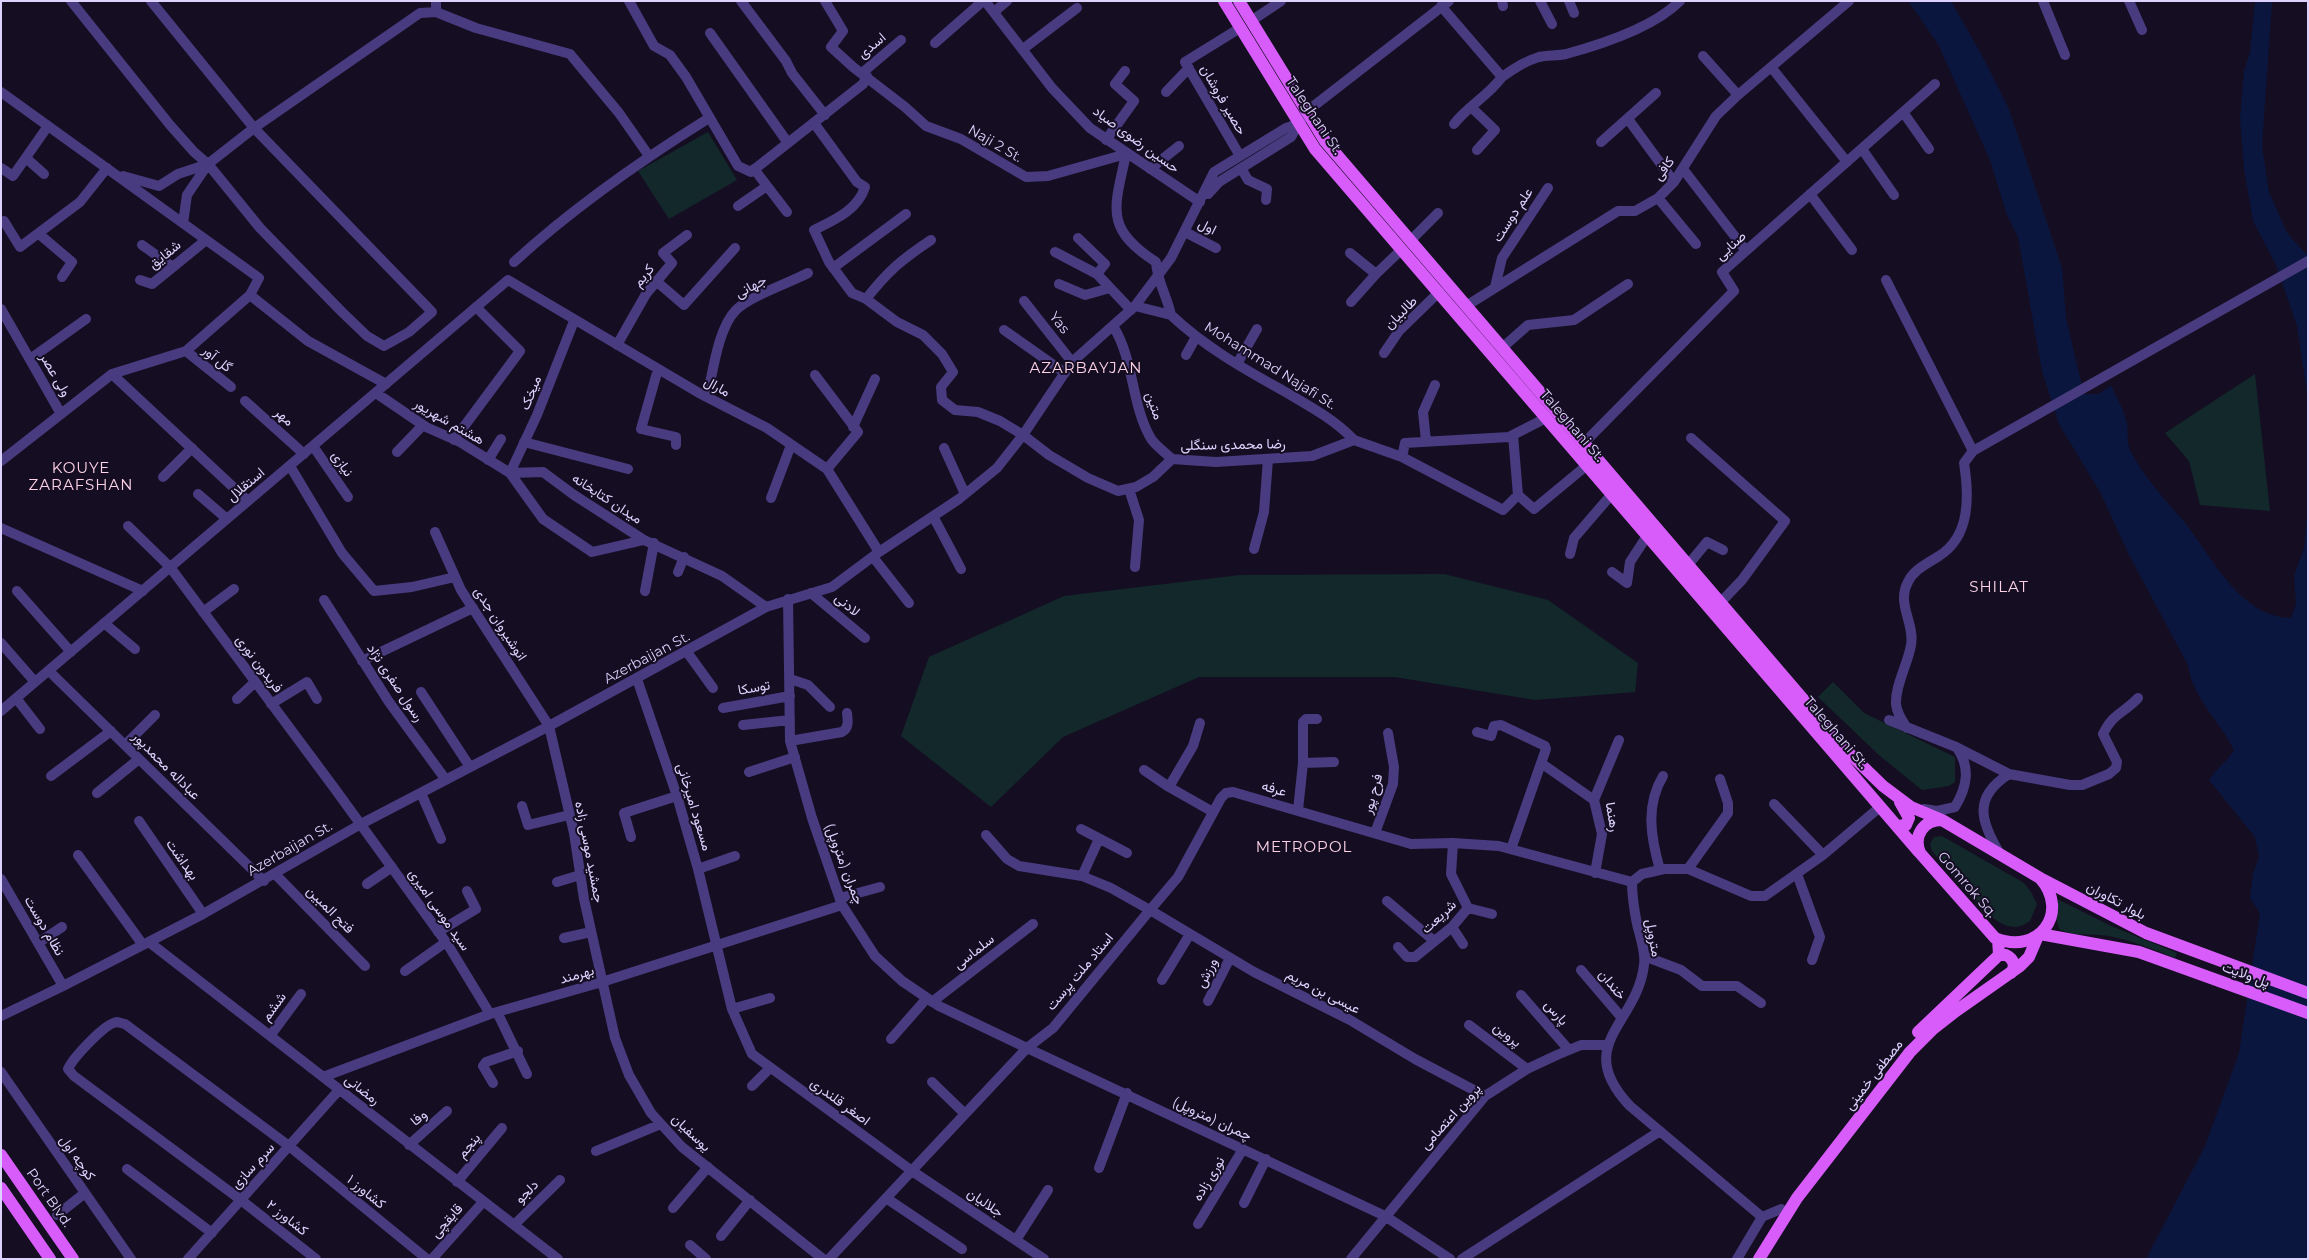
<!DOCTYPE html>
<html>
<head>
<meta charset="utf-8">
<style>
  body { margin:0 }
  #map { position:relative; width:2309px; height:1260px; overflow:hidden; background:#150e22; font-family:Montserrat,sans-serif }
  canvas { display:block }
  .frame { position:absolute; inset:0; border:2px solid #ddd1fd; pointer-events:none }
</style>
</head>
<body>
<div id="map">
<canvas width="2309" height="1260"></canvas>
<div class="frame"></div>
</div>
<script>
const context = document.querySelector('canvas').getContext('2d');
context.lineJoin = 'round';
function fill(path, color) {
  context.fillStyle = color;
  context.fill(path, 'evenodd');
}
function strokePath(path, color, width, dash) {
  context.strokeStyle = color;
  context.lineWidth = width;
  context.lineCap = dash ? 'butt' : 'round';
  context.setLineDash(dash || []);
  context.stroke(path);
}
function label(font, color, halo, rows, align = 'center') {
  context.font = font + ' Montserrat,Vazirmatn,sans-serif';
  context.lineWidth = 4;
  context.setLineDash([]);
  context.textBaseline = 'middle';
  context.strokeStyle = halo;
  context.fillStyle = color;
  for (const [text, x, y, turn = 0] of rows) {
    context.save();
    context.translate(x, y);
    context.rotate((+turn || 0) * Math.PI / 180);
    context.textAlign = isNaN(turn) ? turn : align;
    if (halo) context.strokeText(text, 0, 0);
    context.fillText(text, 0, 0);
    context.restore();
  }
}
const green = new Path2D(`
  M708,132L737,180L669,219L638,171Z
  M2255,374L2270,511L2200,505L2189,461L2165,433Z
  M1444,574L1548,600L1638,663L1635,692L1535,700L1395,677H1199L1063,737L991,807L901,736L929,657L1064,596L1240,575Z
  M1833,682L1864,713L1955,757V782L1949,786L1922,790L1880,756L1818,697Z
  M1942,836L2024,883L2031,892L2037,904L2030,921C2023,925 2017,929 2008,926C1985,920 1949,870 1932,851L1930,844L1934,837Z
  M2055,898L2111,926L2177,953L2175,958C2153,949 2131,940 2108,936C2093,933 2072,937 2059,929L2056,917Z`);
const water = new Path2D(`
  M1908,1H1951L1985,61L2008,107L2021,145L2062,268L2066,318L2084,394H2099L2111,385C2116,396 2123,408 2126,420C2129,429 2126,441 2130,450C2144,478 2165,499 2185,523C2213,558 2240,617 2291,618L2296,604L2294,576L2304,548L2308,507V1259H2146L2205,1146L2239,1053L2260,913L2250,898L2253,873L2259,857L2255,837L2209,780C2217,767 2226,763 2234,750C2220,721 2193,699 2188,665L2129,555L2100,492L2059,424L2042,371L2018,237L2007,215L1990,160L1938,44Z
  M2255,1H2272L2262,146L2269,192L2287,233L2308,256V399L2297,326L2276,265L2253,221L2244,169L2240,119L2244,71L2250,53Z`);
const minor = new Path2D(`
  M71,1L170,125L194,152L208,164L260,228L342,312L367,336L384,346L409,332L432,312L254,128L420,13L436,12
  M151,1L254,128L208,164
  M436,1V12L476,28L570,54L619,113L649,156
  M629,1L654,46L670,55L686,77L738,166L751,172L863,84L867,76
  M741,1L786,61L792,73L825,115
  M825,1L843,31L831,47L853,67L905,107L926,126L961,139L1026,177L1048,176L1126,154C1115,207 1103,228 1156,262C1157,281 1167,296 1171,315
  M985,1L1052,88L1090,128L1200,202
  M1502,1L1503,6
  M1540,1L1552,24
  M1569,1L1574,13
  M2043,1L2065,55
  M2129,1L2142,30
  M1441,6L1502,77C1488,96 1468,106 1454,124
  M994,12L1007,1
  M1251,21L1281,1
  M710,33L788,143
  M935,43L983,1
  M1023,49L1077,8
  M1703,56L1738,95
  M1771,67L1847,162
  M862,73L901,40
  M1502,77C1513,69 1525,61 1539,57C1548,55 1557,56 1566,54C1603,44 1653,28 1680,1
  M1,92L259,278L250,295L308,341L386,384
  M1166,92L1189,68
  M1471,107L1495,130L1477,150
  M1903,112L1929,149
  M1628,119L1674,182
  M814,123L857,182L865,187C858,210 834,220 814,230L829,262L852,293L866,299L897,322L923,335L942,354L953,372L941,387L942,400L955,410L978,412L1000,421L1023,435L1049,455L1088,478L1118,491L1136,487L1153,477L1172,459L1216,462L1312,456L1354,440L1402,457L1503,510L1518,495
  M1106,140L1134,101L1115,84L1125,71
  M1601,142L1656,93
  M1862,149L1894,195
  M1240,156L1185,62L1240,28
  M26,158L44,174
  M1,168L13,176L48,126
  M1241,168L1248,180L1267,189L1266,200
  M754,169L787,212
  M1150,169L1179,146
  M1683,169L1746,251
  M123,176L159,186L178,174L208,164L187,195L183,223
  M1208,194L1219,182L1291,137L1306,112L1449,1
  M1810,194L1852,250
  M1658,198L1696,244
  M738,206L767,186
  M4,221L20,247L80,202L107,168
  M1185,232L1216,248
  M39,234L72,262L62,277
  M1078,238L1105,264L1097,274
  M1410,241L1438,213
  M142,245L173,267
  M1055,252L1097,274L1131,310
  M1350,253L1376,274
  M514,262C574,207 640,161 709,118
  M833,268L906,214
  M140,280L152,284L206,240
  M1886,280L1973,451L1964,463C1969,495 1971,536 1939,556C1927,564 1914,569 1908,582C1896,604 1915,623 1911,645C1908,664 1895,685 1896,704C1897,714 1902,720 1907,728
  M656,281L684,305L735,248
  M1059,284L1085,295L1110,288
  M1495,287L1502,258L1548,188
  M866,299C888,271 901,260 931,240
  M1024,301L1072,362
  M1351,302L1376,274L1401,250
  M1135,306L1171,315
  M1466,306L1618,211H1635L1658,198L1674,182L1716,116L1738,95L1849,1
  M1,309L61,414L1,461
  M1171,315C1204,346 1242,368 1282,390C1307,405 1333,418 1354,440
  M1113,326C1134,359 1131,403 1150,437C1154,445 1165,452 1172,459
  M1004,330L1065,373
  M617,345L646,294L672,263L663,253L687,235
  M1502,348L1528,325L1574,320L1628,284
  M186,351L231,387
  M1384,353L1399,331L1439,292
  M1186,355L1196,337
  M30,359L86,319
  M1237,364L1257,329
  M658,369L641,429L676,437V445
  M112,374L248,501
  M815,375L858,432L827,469
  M376,393L426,427L460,442L510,473L543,519L592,552L644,540L574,495L543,472L510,473
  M707,397C713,372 718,328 736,310C750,296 789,283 808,273
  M245,401L304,454
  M61,414L112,374L186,351L250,295
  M853,427L875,379
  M1513,435L1518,495L1534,509L1586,466
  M1691,438L1785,521L1742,580L1720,603
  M454,440L520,351L476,307
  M1426,441L1423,412L1435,385
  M524,442L628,469
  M1584,443L1734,291L1722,272L1935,84
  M313,446L348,497
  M944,448L965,494
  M1973,451L2308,261
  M397,452L423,425
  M1402,457L1405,443L1509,437L1546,418
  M488,460L501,439
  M290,466L342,553L374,591L412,587L455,577
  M510,473L537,415L574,321
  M163,477L192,448
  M1129,489L1139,520L1135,567
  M198,494L227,519
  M771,498L791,445
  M933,516L961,569
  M128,526L170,567L335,789L448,945L490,1014
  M1,528L143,591
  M435,532L461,590L549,726L574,833L584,899L615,1038L629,1075L651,1113L682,1147L823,1259
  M644,540L722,576L766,607
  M1254,549L1264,512L1268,459
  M1570,554L1574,538L1611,495
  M873,557L909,603
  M1688,565L1707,542L1723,550
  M678,572L684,557
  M1612,572L1627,583L1630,562L1647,536
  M17,591L71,652
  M645,591L654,543
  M811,593L865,638
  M788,599L790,741L812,818L842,905L875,956L902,981L939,1006L1027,1048L1053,1028L1150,910L1254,972L1350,1020L1415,1059L1485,1096
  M324,600L389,702L446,780
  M203,612L234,589
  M104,623L135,649
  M1,643L35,682
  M687,652L713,688
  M362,661L473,608
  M49,671L264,881
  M637,679L677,796L698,869L732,1009L752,1054L912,1171L1044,1259
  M790,679L808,685L830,707
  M421,692L470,767
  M16,698L40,729
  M237,699L255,682
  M271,704L307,682L317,699
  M723,708L790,696
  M1,711L508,280L699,393L767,428L827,469L879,552
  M1889,720L1956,747L2009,774L2070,785H2082L2109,774L2116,768L2117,762L2103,734C2113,713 2123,714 2138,698
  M743,725L790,720
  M1477,732L1491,736L1494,726L1501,725L1545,746L1546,749L1511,849
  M790,741L842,732C849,728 848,721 847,713
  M125,745L155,715
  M1303,763L1334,762
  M1541,763L1594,800
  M1144,770L1169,787L1213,812
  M749,772L795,757
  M51,776L111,731
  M1169,787L1193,746L1200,723
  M97,793L139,759
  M421,793L441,839
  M1774,804L1823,855
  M522,806L528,825L569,815
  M1924,809L1937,811L1955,807C1967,787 1971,768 1957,748
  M1298,810L1303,763V722L1306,719H1317
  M139,821L203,914
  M1081,829L1127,853
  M1375,833L1393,784L1394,767L1388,733
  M986,835L1007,859L1019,866L1082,876L1111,888L1150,910L1178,877L1221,798L1226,793L1233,792L1411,844L1453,843L1499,846L1632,882
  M631,837L624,813L677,796
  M2000,854C1980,821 1973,797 2009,774
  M78,855L143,945
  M698,869L735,856
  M1688,869L1728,813V803L1720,779
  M1660,870C1651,838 1645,806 1663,776
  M1595,873L1602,834L1594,800L1619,740
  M275,874L365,966
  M1797,874L1820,937L1812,960
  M1082,876L1099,839
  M1,879L63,986
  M557,882L580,875
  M367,884L392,867
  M840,898L880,887
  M1387,901L1433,940
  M1468,908L1492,914
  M1452,927L1463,944
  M438,932L476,909L467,891
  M564,938L591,932
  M149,942L558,1259
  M38,943L62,927
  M1398,947L1407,957H1415L1452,927L1468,908L1451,874L1453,843
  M1644,956L1681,970L1702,986H1737L1761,1003
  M1581,970L1622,1018
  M405,971L446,942
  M1162,980L1190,934
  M1521,995L1569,1050
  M1208,1001L1230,958
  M932,1002L1033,924
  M732,1009L770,998
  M497,1012L527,1074
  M1,1016L63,986L203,914L361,824L549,726L766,607L832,587L879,552L959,499L997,468L1023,435L1072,362L1135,306L1171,258L1214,172L1286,128L1298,124
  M1469,1025L1527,1069
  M270,1036L301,994
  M891,1039L927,998
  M1,1072L131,1259
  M323,1077L490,1014L602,982L842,905
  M932,1082L964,1113
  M493,1083L483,1066L486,1062L518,1051
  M752,1086L770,1068
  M409,1145L447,1111
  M596,1151L661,1124
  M1099,1168L1127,1093
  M127,1169L212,1233
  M457,1182L502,1128
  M886,1198L962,1249
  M1244,1203L1266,1159
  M673,1208L708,1167
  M57,1215L85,1193
  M1762,1217L1630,1106C1572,1044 1637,1025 1644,965C1646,952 1640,937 1637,924C1634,909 1632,896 1632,882L1642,874L1664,869H1688L1751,896H1765L1823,855L1880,807
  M1762,1217L1781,1209
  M1198,1224L1243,1149
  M514,1225L560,1180
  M721,1236L750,1200
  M1016,1240L1048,1190
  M690,1245L706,1259
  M188,1259L339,1090
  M316,1259L241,1200L74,1076L68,1069C73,1058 105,1023 117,1022C118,1022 124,1024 125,1024L289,1146L427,1259
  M432,1259L483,1202
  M829,1259L1027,1048L1385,1216L1450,1259
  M1351,1259L1485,1096L1527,1069L1557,1055L1581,1045H1607
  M1462,1259L1660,1131
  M1737,1259L1762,1217`);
const major = new Path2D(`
  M1224,1L1315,149L1919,852
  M1239,1L1325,141L1850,754L1883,786L1911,807L1942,820L2040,878C2071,913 2038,956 1995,938L1920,853C1913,836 1923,820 1942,820
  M1897,826L1906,825L1909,818L1900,802
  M2042,879L2146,933L2308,993
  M2040,934L2139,952L2308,1013
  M1999,955H2006C2014,959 2016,966 2011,973
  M1918,1032L1999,955L1998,939
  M1,1155L73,1259
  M1,1188L50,1259
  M1759,1259L1797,1198L1910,1052L1933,1029L1956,1011L2020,966L2029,957L2038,936`);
const streetNames = [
  ["اسدی",872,46,-40],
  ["حصیر فروشان",1223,100,60],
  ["Taleghani St.",1314,116,56],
  ["حسین رضوی صیاد",1136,140,36],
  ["Naji 2 St.",995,144,30],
  ["کافی",1664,169,-53],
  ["علم دوست",1513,215,-57],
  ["اول",1207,227,27],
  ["صنایی",1731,246,-42],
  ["شقایق",165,255,-39],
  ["کریم",644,276,-52],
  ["جهانی",751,287,-28],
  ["طالبیان",1401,313,-45],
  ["Yas",1059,323,52],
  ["گل آور",217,359,39],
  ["Mohammad Najafi St.",1270,366,32],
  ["ولی عصر",55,375,60],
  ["مارال",717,387,29],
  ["میخک",531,393,-68],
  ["متین",1154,406,71],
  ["مهر",284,417,42],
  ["هشتم شهریور",449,422,30],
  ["Taleghani St.",1572,426,49],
  ["رضا محمدی سنگلی",1233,445,-1],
  ["نیازی",342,464,56],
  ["استقلال",246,485,-40],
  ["میدان کتابخانه",607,499,33],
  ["لادنی",847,605,40],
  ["انوشیروان جدی",500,624,57],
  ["Azerbaijan St.",647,658,-28],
  ["فریدون نوری",259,664,53],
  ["رسول صفری نژاد",395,683,56],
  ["توسکا",754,688,-10],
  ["Taleghani St.",1836,733,49],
  ["عباداله محمدپور",166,766,45],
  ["عرفه",1274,789,16],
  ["فرح پور",1373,794,-74],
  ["مسعود امیرخانی",694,807,73],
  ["رهنما",1612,817,81],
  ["Azerbaijan St.",290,849,-30],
  ["جمشید موسی زاده",589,852,79],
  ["بهداشت",182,860,55],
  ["چمران (متروپل)",844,864,69],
  ["Gomrok Sq.",1967,885,49],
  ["بلوار تکاوران",2116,901,28],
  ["فتح المبین",330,910,45],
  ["سید موسی امیری",439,910,55],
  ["شریعت",1439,917,-43],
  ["نظام دوست",44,926,60],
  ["متروپل",1653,938,80],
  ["سلماسی",974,952,-38],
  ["استاد ملت پرست",1080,972,-50],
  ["ورزش",1207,973,-63],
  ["بهرمند",577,975,-16],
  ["پل ولایت",2246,975,20],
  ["خندان",1612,985,50],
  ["عیسی بن مریم",1323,992,27],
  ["ششم",274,1007,-54],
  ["پارس",1556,1013,49],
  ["پروین",1507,1035,38],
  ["مصطفی خمینی",1874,1075,-52],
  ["رمضانی",362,1090,38],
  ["اصغر قلندری",840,1102,36],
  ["پروین اعتصامی",1451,1117,-48],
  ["وفا",419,1118,-41],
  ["چمران (متروپل)",1212,1119,25],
  ["یوسفیان",691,1133,43],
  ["پنجم",469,1146,-50],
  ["کوچه اول",77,1158,55],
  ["سرم سازی",253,1166,-48],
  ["نوری زاده",1209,1179,-59],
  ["کشاورز ۱",366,1192,39],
  ["دلجو",527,1192,-45],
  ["Port Blvd.",49,1198,55],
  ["جلالیان",985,1203,34],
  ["کشاورز ۲",287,1218,38],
  ["قایقچی",447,1221,-48]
];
const neighbourhoodNames = [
  ["AZARBAYJAN",1086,369],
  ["KOUYE",81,469],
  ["ZARAFSHAN",81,486],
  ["SHILAT",1999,588],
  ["METROPOL",1304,848]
];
fill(green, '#12282b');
fill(water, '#0b163e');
strokePath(minor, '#483b7f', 10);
strokePath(major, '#d75cf9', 12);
label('14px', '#ddd1fd', '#150e22', streetNames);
context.letterSpacing = '1px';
label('15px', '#fdd2e7', '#150e22', neighbourhoodNames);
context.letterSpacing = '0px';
</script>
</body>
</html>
